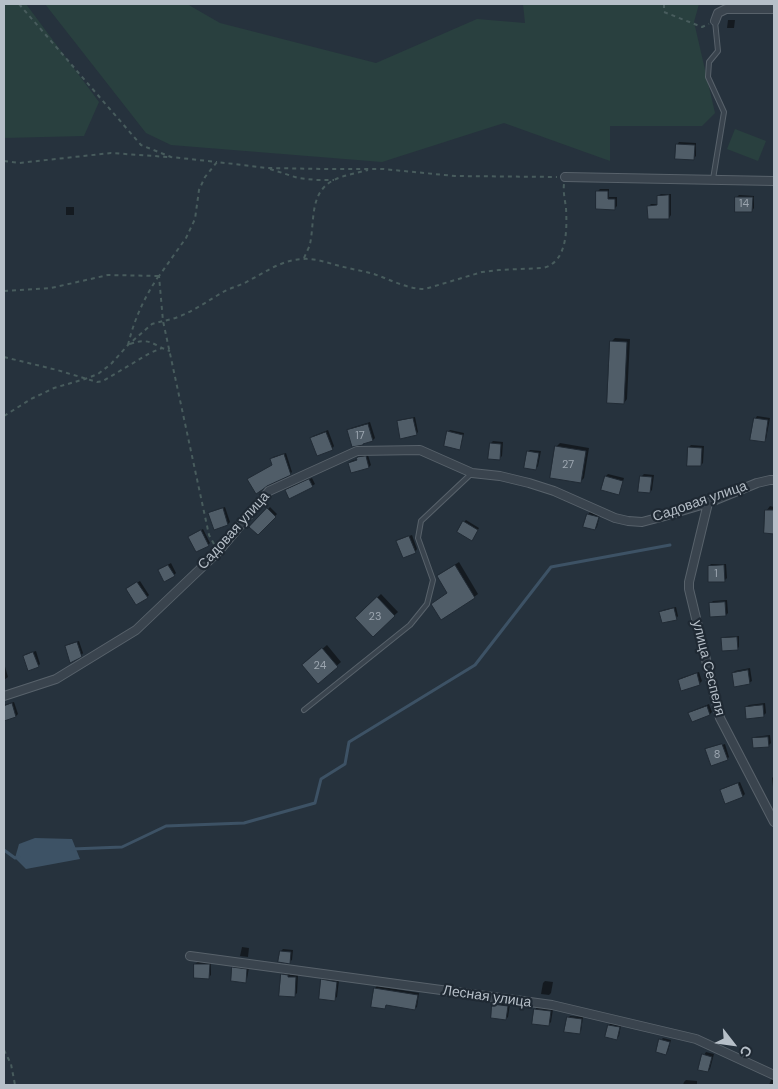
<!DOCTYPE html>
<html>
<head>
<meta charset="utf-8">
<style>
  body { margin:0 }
  #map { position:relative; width:778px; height:1089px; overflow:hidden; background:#26323d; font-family:"DM Sans",sans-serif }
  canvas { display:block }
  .frame { position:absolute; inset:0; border:5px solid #b6bfc8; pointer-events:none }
  .north { position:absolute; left:708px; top:1019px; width:50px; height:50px; -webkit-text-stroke:4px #1f2933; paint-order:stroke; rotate:120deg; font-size:14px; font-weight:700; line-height:20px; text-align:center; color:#b6bfc8 }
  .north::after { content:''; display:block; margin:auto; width:18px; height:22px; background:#b6bfc8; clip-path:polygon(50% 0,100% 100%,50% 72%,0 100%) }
</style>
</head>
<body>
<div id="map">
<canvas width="778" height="1089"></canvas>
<div class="frame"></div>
<div class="north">С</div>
</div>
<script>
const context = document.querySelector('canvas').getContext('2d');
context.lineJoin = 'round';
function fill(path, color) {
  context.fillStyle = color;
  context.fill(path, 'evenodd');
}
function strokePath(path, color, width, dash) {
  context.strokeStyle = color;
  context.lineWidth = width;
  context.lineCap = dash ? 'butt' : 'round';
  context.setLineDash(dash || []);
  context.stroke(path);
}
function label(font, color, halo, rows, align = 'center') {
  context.font = font + ' "DM Sans",sans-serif';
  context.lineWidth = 4.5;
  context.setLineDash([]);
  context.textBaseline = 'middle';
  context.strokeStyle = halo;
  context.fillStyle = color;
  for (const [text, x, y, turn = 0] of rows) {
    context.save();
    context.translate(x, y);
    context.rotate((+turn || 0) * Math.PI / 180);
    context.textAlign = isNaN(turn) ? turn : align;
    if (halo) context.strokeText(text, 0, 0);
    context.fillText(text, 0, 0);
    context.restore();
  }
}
const green = new Path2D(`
  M4,4H26L99,102L84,136L4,138Z
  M45,4H187L220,23L376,63L477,19L525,23L523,4H699L694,22L715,113L702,126H610V161L504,123L382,162L171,145L146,133Z
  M735,129L766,141L758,161L727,149Z`);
const water = new Path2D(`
  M35,838L72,839L80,859L26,869L15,858L19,844Z`);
const shadow = new Path2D(`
  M728,20H735L734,28H727Z
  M679,142L696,143V156L694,158L677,145Z
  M600,189H609V197H617V206L615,208L597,192Z
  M661,194H671V215L669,218L649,206L651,204H659L658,196Z
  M739,195L754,196V208L752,211L736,198Z
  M66,207H74V215H66Z
  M615,338L630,339L627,399L624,403L611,342Z
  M757,416L770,418L766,439L764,441L755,419Z
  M415,417L418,432L416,434L398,422L400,420Z
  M370,422L375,438L373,440L364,443L349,431L351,428Z
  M328,430L334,446L332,449L311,438L313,436Z
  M450,430L464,433L461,446L459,448L448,432Z
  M493,441L503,442L502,456L499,459L491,443Z
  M560,443L589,448L584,478L580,482L556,447Z
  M691,445L704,446L703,463L701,465L689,447Z
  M530,450L541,451L538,466L536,469L528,452Z
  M286,453L292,472L290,474L266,485L249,479L273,465L271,460L273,457Z
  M362,455H368L371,465L369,467L349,463L351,461L358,459L357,458Z
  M608,474L624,478L620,491L618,493L603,489L606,476Z
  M644,474L654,475L652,490L650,492L642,476Z
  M312,478L315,484L312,486L286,490L288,488Z
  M770,506L774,507V533L765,532L767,510Z
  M225,507L230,522L228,524L210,514L212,512Z
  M270,507L277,514L258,534L251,527Z
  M590,512L600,515L597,527L595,529L588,515Z
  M466,520L479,528L474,537L464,522Z
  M203,529L210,543L208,545L189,537Z
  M412,535L417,549L415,552L398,542L400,539Z
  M459,562L478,594L474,597L433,604L448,592L438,576L442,573Z
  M171,563L176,573L174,575L162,568Z
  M711,564H726L727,578L725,580L709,566Z
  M140,581L149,595L147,597L130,587Z
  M381,594L398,612L373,635L356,618Z
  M727,600L728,613L726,615L710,604L713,601Z
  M676,607L678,616L676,619L660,612L663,610Z
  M739,636V647L737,649L722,639L725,637Z
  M79,641L83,653L81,656L66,646L69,644Z
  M327,645L341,662L318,682L308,661Z
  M36,651L40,664L38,666L24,656L26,654Z
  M4,663L8,677L4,680Z
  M750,668L752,681L749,683L733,673L735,671Z
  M699,672L702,681L700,683L682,689L679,680L681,678Z
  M14,702L18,714L16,716L6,719L4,713V705Z
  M765,703L766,713L764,715L746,707L749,705Z
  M709,704L712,712L710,714L690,713L692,711Z
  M770,735L771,743L768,746L753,739L755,737Z
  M725,744L729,757L727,759L708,750Z
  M774,776V787H773L772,778Z
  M740,782L745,794L743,796L726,802L721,791L724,788Z
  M242,947L249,948L248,957L240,956Z
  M283,949L293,950L292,960L289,962L281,951Z
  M198,962L211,963V975L209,977L195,964Z
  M236,966L249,967L247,979L245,982L233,968Z
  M284,972L290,973V975H298L297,993L294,996L282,974Z
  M324,978L339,980L337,997L334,999L322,980Z
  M545,981L553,982L551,993L549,995L541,994L543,983Z
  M377,986L419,993L417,1007L414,1009L387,1004L385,1008L375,988Z
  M496,1003L510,1004L508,1017L506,1019L493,1005Z
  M537,1007L553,1009L551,1022L549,1024L535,1010Z
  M570,1016L583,1017L581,1031L579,1033L568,1018Z
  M611,1023L621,1025L619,1036L617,1038L609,1025Z
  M663,1038L671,1040L668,1051L666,1053L661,1040Z
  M706,1052L714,1054L710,1069L708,1071L704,1055Z
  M773,1078H774V1085H769L771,1080Z
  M686,1080L697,1081V1085H683L684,1082Z
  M333,1084H344V1085H332Z`);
const stream = new Path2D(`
  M72,849L122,847L166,826L244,823L315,803L321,779L345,764L349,742L475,665L551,567L670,545
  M4,850L15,858L19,857`);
const building = new Path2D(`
  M676,144L695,145L694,160L675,159Z
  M596,191H608V199H615V210L596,209Z
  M669,195V219H648L647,206L657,205V196Z
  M735,197H753L752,212H735Z
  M610,341L627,342L624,404L607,403Z
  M413,418L417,435L400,439L397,421Z
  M754,418L768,420L765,442L750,440Z
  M368,424L373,441L363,444V445L352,447L347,430Z
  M447,431L463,435L460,450L444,446Z
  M326,432L333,450L317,456L310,438Z
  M490,443L501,444L500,460L488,459Z
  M555,446L586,451L581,483L550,478Z
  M688,447L702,448L701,466H687Z
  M527,451L539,453L536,470L524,468Z
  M284,454L291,475L267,486L262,490L256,494L247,479L272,465L270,459Z
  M366,456L369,468L351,473L348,463L357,460L356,458L358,457Z
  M605,476L623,481L619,495L601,490Z
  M640,476L652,477L650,493L638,492Z
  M309,479L313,487L289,499L285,490Z
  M223,508L228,525L214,530L208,513Z
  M267,508L276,517L258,535L249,527Z
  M765,510H774V534L764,533Z
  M587,514L599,517L595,530L583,527Z
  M463,521L478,530L472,541L457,532Z
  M201,530L209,546L196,552L188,537Z
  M409,536L416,553L403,558L396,541Z
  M168,565L175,576L164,582L158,570Z
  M455,565L475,598L441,620L431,604L447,593L437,576Z
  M724,565L725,582H708V566Z
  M137,582L148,598L136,605L126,589Z
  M377,597L395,616L373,637L355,618Z
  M725,602L726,616L710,617L709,603Z
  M674,608L677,620L662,623L659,612Z
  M737,637L738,650L722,651L721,638Z
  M77,642L82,657L70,663L65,646Z
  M322,648L338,667L318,684L302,665Z
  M33,652L39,667L28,671L23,656Z
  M748,670L750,684L734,687L732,673Z
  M697,673L700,685L681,691L678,680Z
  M12,703L16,717L4,721V706Z
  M763,705L764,717L746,719L745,707Z
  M707,706L710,715L692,722L688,713Z
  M768,737L769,747L753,748L752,738Z
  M722,744L728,760L711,766L705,749Z
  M738,783L743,797L725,804L720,790Z
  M280,951L291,952L290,964L278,962Z
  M194,964H210L209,979L194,978Z
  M232,967L247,969L246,983L231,981Z
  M281,974L288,975V977H296L295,997L279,996Z
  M321,979L337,982L335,1001L319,999Z
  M374,988L418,995L415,1010L386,1005L385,1009L371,1007Z
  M492,1004L508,1006L506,1020L491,1018Z
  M534,1009L551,1011L549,1026L532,1024Z
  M567,1017L582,1019L580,1034L564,1032Z
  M608,1025L620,1027L617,1040L605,1037Z
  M659,1039L670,1042L666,1055L656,1052Z
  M702,1054L712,1057L708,1072L698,1070Z`);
const path = new Path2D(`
  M19,4L141,145L171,157L217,162
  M664,4V12L702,27L709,24
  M4,161L19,163L111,153L168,157
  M270,169L298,178L316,180H334
  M304,258C306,253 309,248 310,244C315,221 309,192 334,180C344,175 357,173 368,170
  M4,291L51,288L108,275L159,276
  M130,344C151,337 152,345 170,351
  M128,345C134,320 144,298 158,277
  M4,357L57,370L97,382L103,381L150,353L162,348
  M4,416L31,399L54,388L85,379L98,374L111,364L128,345L152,324L163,321L159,276L186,238L195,219L199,190L205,177L217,162L267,168L325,169H383L455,176L557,177
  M214,544L209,535L163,321C187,317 205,302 225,291C233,287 242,285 250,280C267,271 282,260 303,259C315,258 328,263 340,266C351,269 363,271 374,274C391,280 407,289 425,289L482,272L499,270L543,268C568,262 567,228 566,208C565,200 563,192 564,184
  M4,1050L11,1064L15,1085`);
const service = new Path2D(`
  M713,179L724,112L708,77L709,62L718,51L715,21
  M304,710L410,625L427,604L433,580L418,538L421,521L472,473`);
const minor = new Path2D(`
  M715,21L718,13L726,9H774
  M565,177L774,181
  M708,503L689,582V589L720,718L774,822
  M4,696L56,679L136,630L218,552L269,491L357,451L420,450L472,473L500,476L529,483L554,491L615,518L628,521L642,522L661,517L708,503L757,483L770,480H774
  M190,956L552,1005L696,1039L774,1075`);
const numberNames = [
  ["14",744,204],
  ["17",360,436],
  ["27",568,465],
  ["1",716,574],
  ["23",375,617],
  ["24",320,666],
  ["8",717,755]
];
const streetNames = [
  ["Садовая улица",700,502,-19],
  ["Садовая улица",234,531,-48],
  ["улица Сеспеля",708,668,76],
  ["Лесная улица",487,997,8]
];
fill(green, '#29403f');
fill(water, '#3d5265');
fill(shadow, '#0007');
strokePath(stream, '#3d5265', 3);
fill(building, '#505d68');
strokePath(building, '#212b35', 1);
strokePath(service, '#58626b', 6);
strokePath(minor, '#58626b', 10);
strokePath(path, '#485c5d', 2, [4, 4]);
strokePath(service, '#3a444e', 4);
strokePath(minor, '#3a444e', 8);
label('11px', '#9ca6b0', null, numberNames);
label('14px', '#b6bfc8', '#1f2933', streetNames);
</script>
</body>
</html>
